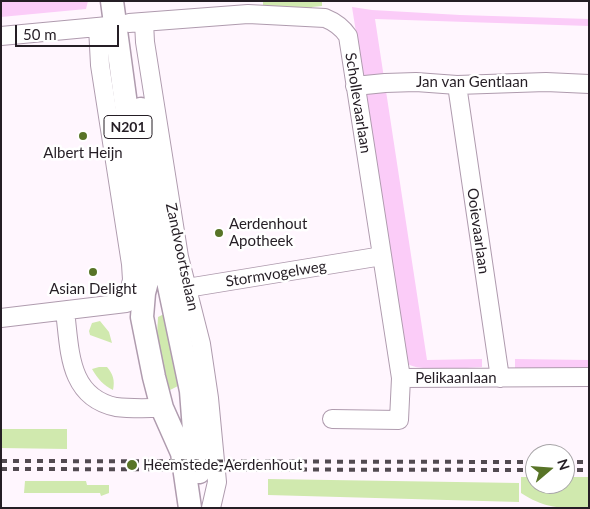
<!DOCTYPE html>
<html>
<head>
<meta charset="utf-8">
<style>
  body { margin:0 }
  #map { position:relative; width:590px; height:509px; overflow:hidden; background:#fff6fe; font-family:Lato,sans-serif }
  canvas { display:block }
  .frame { position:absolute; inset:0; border:2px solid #251e25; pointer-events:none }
  .north { position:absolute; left:525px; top:444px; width:50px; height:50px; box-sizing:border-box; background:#fff; border:1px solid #a8a5a8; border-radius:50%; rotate:72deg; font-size:14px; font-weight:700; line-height:20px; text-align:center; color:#251e25 }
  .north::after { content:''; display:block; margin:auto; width:18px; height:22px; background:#587427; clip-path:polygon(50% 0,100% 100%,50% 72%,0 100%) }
  .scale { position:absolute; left:15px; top:25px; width:104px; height:22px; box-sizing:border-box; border:2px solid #251e25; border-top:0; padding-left:6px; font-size:15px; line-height:18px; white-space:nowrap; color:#251e25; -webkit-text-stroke:4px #fff; paint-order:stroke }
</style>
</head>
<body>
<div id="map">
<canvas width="590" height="509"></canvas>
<div class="frame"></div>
<div class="north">N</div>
<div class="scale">50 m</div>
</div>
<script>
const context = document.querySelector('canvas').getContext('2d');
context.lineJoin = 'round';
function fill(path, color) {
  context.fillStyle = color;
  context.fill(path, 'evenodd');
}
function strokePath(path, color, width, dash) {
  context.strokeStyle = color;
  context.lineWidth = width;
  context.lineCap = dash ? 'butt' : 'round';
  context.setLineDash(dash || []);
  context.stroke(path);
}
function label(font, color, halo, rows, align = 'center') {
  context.font = font + ' Lato,sans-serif';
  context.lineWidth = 5;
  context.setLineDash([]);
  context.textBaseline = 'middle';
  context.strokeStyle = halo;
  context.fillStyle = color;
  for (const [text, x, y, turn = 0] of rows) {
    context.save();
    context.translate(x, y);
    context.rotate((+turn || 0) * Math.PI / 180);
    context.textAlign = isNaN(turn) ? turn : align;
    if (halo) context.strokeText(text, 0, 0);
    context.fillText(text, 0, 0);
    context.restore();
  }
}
const green = new Path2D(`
  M263,1H322V6L312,7L311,13L263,8Z
  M164,314L174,341L178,386L168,391L157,335L158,317Z
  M100,321L109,332L112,343L90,335L89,331L92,323Z
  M99,367H107C113,374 115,380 113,390C104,386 97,378 92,369Z
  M1,429H67V449L1,448Z
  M521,477H535V484H565V477H589V508C559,508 546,509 521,493Z
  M268,479L519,483V502L268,495Z
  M25,481H86L87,485H109V493L101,496L100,493H24Z`);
const water = new Path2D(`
  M1,1H88L86,9L1,17Z
  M352,7L372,10L460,15L589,19V26L375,19L427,360L482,359V367C466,368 419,372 408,364Z
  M515,359L589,360V369H515Z`);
const minor = new Path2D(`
  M144,22L145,42L179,257L201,344L209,398L217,482L211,508
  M129,23L248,14L325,18C335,22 342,27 348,36L401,378L399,420L332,419
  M1,36L108,26
  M457,85L500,378
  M355,86L385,83L416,82L457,85L546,82L589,84
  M178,293L187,288L382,256
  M65,311C70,350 68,397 116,407C131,409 148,408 162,408
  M1,318L126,303L132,280L131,264L100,65L98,27
  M401,378L589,377`);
const major = new Path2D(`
  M112,1L134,164L149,261L150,270L144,293L142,317L154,377L162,408L182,453L190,508
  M141,109L165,267L191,391L195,443L199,472`);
const rail = new Path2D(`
  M1,461L535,462
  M565,462H589
  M1,469L535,470
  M565,470H589`);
const markers = [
  [83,136,5,"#587427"],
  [219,233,5,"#587427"],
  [93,272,5,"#587427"],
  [132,465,6,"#587427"]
];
const shields = [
  [128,127,48]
];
const shieldNames = [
  ["N201",128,127]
];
const streetNames = [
  ["Jan van Gentlaan",472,82],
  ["Schollevaarlaan",358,103,81],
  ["Ooievaarlaan",478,231,82],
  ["Zandvoortselaan",182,257,78],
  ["Stormvogelweg",276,274,-9],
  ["Pelikaanlaan",456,378]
];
const poiNames = [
  ["Albert Heijn",83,153],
  ["Aerdenhout",229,224,"left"],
  ["Apotheek",229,241,"left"],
  ["Asian Delight",93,289],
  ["Heemstede-Aerdenhout",143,465,"left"]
];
fill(green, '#d0e9ae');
fill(water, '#fbccf8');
strokePath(minor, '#af9bae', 20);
strokePath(major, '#af9bae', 25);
strokePath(minor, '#fff', 18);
strokePath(major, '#fff', 22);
strokePath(rail, '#524a51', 4, [6, 6]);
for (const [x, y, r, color] of markers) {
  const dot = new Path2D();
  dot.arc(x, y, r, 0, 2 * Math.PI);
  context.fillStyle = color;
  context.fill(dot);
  strokePath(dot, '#fff', 2);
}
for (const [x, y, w] of shields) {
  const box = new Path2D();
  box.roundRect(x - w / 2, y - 11.5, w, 23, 4);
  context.fillStyle = '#fff';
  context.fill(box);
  strokePath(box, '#251e25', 1);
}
label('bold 14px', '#251e25', null, shieldNames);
label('15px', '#251e25', '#fff', streetNames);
label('15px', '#251e25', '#fff', poiNames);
</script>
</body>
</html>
